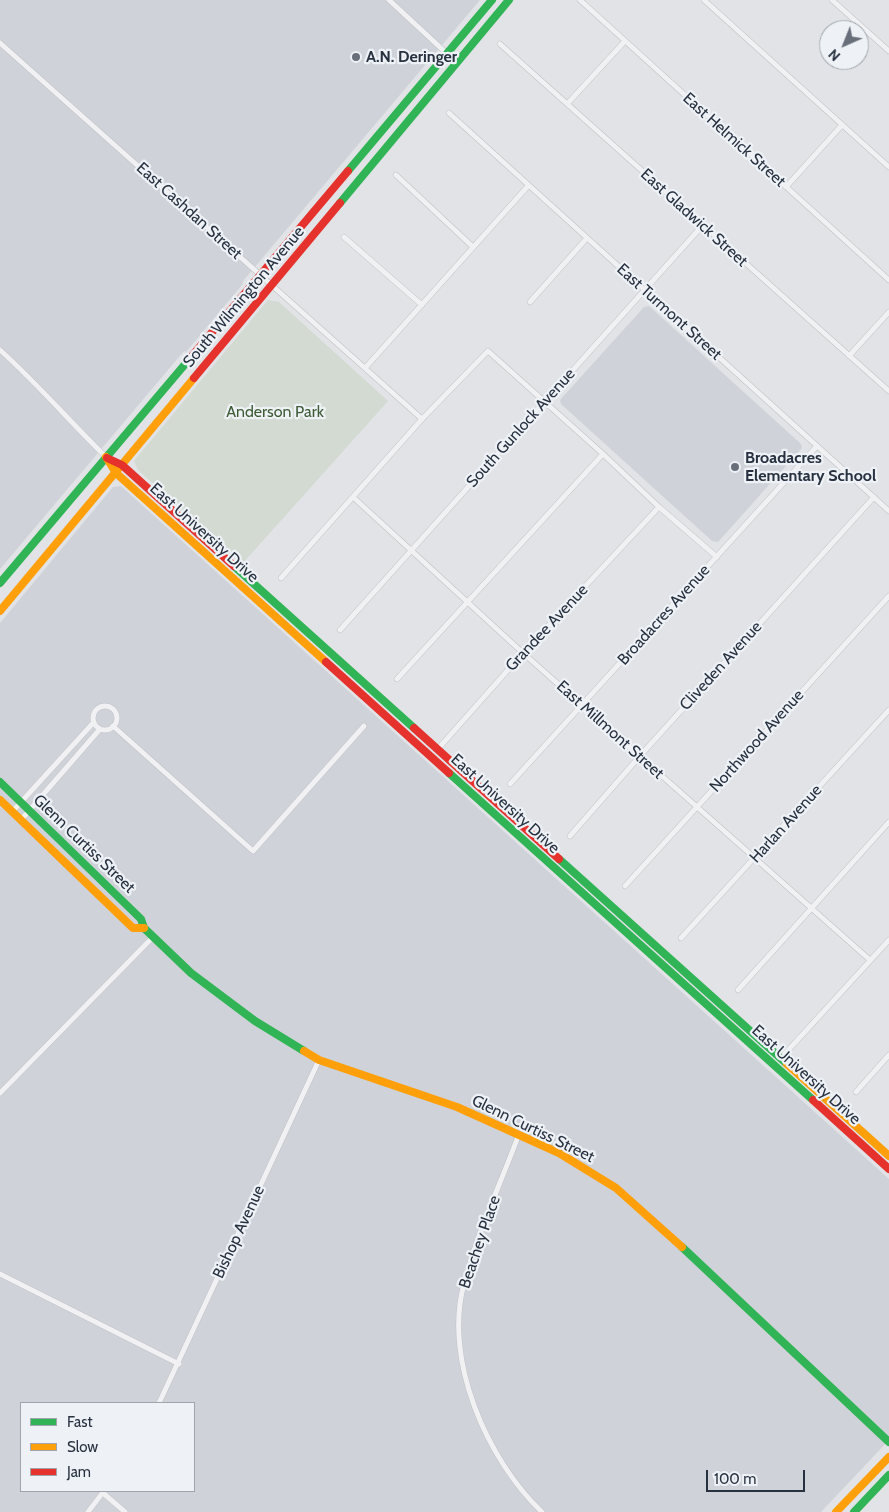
<!DOCTYPE html>
<html>
<head>
<meta charset="utf-8">
<style>
  body { margin:0 }
  #map { position:relative; width:889px; height:1512px; overflow:hidden; background:#e1e3e6; font-family:Cabin,sans-serif }
  canvas { display:block }
  .legend { position:absolute; left:20px; top:1402px; width:175px; height:90px; box-sizing:border-box; background:#eef2f6; border:1px solid #9ea5ad; margin:0; padding:6px 9px; list-style:none; font-size:15px; color:#273140 }
  .legend li { display:flex; align-items:center; gap:10px; height:25px }
  .legend b { width:25px; border:1px solid #9ea5ad }
  .north { position:absolute; left:819px; top:20px; width:50px; height:50px; box-sizing:border-box; background:#eef2f6; border:1px solid #9ea5ad; border-radius:50%; rotate:224deg; font-size:14px; font-weight:700; line-height:20px; text-align:center; color:#273140 }
  .north::after { content:''; display:block; margin:auto; width:18px; height:22px; background:#686f7a; clip-path:polygon(50% 0,100% 100%,50% 72%,0 100%) }
  .scale { position:absolute; left:706px; top:1470px; width:99px; height:22px; box-sizing:border-box; border:2px solid #273140; border-top:0; padding-left:6px; font-size:15px; line-height:18px; white-space:nowrap; color:#273140; -webkit-text-stroke:4px #eef2f6; paint-order:stroke }
</style>
</head>
<body>
<div id="map">
<canvas width="889" height="1512"></canvas>
<ul class="legend">
<li><b style="height:6px;background:#30b455"></b>Fast</li>
<li><b style="height:6px;background:#ff9f0a"></b>Slow</li>
<li><b style="height:6px;background:#e5322d"></b>Jam</li>
</ul>
<div class="north">N</div>
<div class="scale">100 m</div>
</div>
<script>
const context = document.querySelector('canvas').getContext('2d');
context.lineJoin = 'round';
function fill(path, color) {
  context.fillStyle = color;
  context.fill(path, 'evenodd');
}
function strokePath(path, color, width, dash) {
  context.strokeStyle = color;
  context.lineWidth = width;
  context.lineCap = dash ? 'butt' : 'round';
  context.setLineDash(dash || []);
  context.stroke(path);
}
function label(font, color, halo, rows, align = 'center') {
  context.font = font + ' Cabin,sans-serif';
  context.lineWidth = 4.5;
  context.setLineDash([]);
  context.textBaseline = 'middle';
  context.strokeStyle = halo;
  context.fillStyle = color;
  for (const [text, x, y, turn = 0] of rows) {
    context.save();
    context.translate(x, y);
    context.rotate((+turn || 0) * Math.PI / 180);
    context.textAlign = isNaN(turn) ? turn : align;
    if (halo) context.strokeText(text, 0, 0);
    context.fillText(text, 0, 0);
    context.restore();
  }
}
const built = new Path2D(`
  M0,0H480L243,281L242,285L186,352L184,351L0,569Z
  M649,306L801,444L802,448L718,542L712,541L561,404L560,400L644,307Z
  M121,486L889,1179V1440L821,1512H0V623L113,487ZM21,1403H194V1491H21Z`);
const green = new Path2D(`
  M268,300L279,302L388,401L242,564L138,470L134,461Z`);
const street = new Path2D(`
  M389,0L456,62
  M580,0L889,280
  M704,0L889,167
  M832,0L889,51
  M0,43L422,419
  M500,44L889,391
  M568,103L625,41
  M449,113L889,511
  M396,175L473,247
  M786,187L842,125
  M344,237L422,305
  M530,302L587,238
  M0,350C38,384 70,422 106,457
  M849,356L889,312
  M366,367L528,186
  M353,497L523,653L870,960
  M281,578L422,419L488,351L603,454L659,507L717,557
  M340,630L702,226
  M397,679L603,454
  M93 718a12 12 0 1 1 24 0a12 12 0 1 1-24 0Z
  M113,726L253,851L364,726
  M437,750L523,653L659,507
  M510,784L817,446
  M12,812L94,722
  M21,820L100,729
  M570,836L639,757L874,497
  M625,886L889,596
  M681,938L889,710
  M738,990L889,822
  M781,1058L889,940
  M856,1092L889,1055
  M0,1093L153,937
  M519,1134C501,1183 477,1233 464,1284C443,1359 487,1460 542,1512
  M0,1274L179,1364
  M159,1403L319,1060
  M103,1493L125,1512
  M88,1512L104,1491`);
const fast = new Path2D(`
  M348,171L492,0
  M340,203L509,0
  M234,566L414,728
  M0,583L192,356
  M449,773L813,1100
  M0,782L141,919L144,928L191,973L255,1021L304,1051
  M559,859L787,1064
  M682,1247L889,1442
  M854,1512L889,1475`);
const slow = new Path2D(`
  M106,457L116,473L326,662
  M0,611L194,378
  M0,800L133,928H144
  M304,1051L319,1060L457,1107L559,1153L616,1188L682,1247
  M787,1064L889,1156
  M836,1512L889,1457`);
const jam = new Path2D(`
  M192,356L348,171
  M194,378L340,203
  M107,458L122,465L234,566
  M326,662L449,773
  M414,728L559,859
  M813,1100L889,1169`);
const markers = [
  [356,57,5,"#686f7a"],
  [735,467,5,"#686f7a"]
];
const poiNames = [
  ["A.N. Deringer",366,57],
  ["Broadacres",745,458],
  ["Elementary School",745,476]
];
const streetNames = [
  ["East Helmick Street",734,140,42],
  ["East Cashdan Street",189,211,42],
  ["East Gladwick Street",694,218,42],
  ["South Wilmington Avenue",244,297,-50],
  ["East Turmont Street",669,312,42],
  ["South Gunlock Avenue",521,428,-48],
  ["East University Drive",204,533,42],
  ["Broadacres Avenue",664,615,-48],
  ["Grandee Avenue",547,628,-47],
  ["Cliveden Avenue",721,666,-48],
  ["East Millmont Street",610,730,42],
  ["Northwood Avenue",757,741,-48],
  ["East University Drive",505,804,42],
  ["Harlan Avenue",786,824,-48],
  ["Glenn Curtiss Street",84,844,44],
  ["East University Drive",806,1075,42],
  ["Glenn Curtiss Street",533,1129,26],
  ["Bishop Avenue",239,1232,-65],
  ["Beachey Place",480,1242,-71]
];
const parkNames = [
  ["Anderson Park",275,412]
];
fill(built, '#cfd3d9');
fill(green, '#d2dad1');
strokePath(street, '#bfc1c4', 6);
strokePath(street, '#f1f1f3', 5);
strokePath(fast, '#30b455', 8);
strokePath(slow, '#ff9f0a', 8);
strokePath(jam, '#e5322d', 8);
for (const [x, y, r, color] of markers) {
  const dot = new Path2D();
  dot.arc(x, y, r, 0, 2 * Math.PI);
  context.fillStyle = color;
  context.fill(dot);
  strokePath(dot, '#eef2f6', 2);
}
label('bold 16px', '#273140', '#eef2f6', poiNames, 'left');
label('16px', '#273140', '#eef2f6', streetNames);
label('16px', '#3e5c35', '#eef2f6', parkNames);
</script>
</body>
</html>
